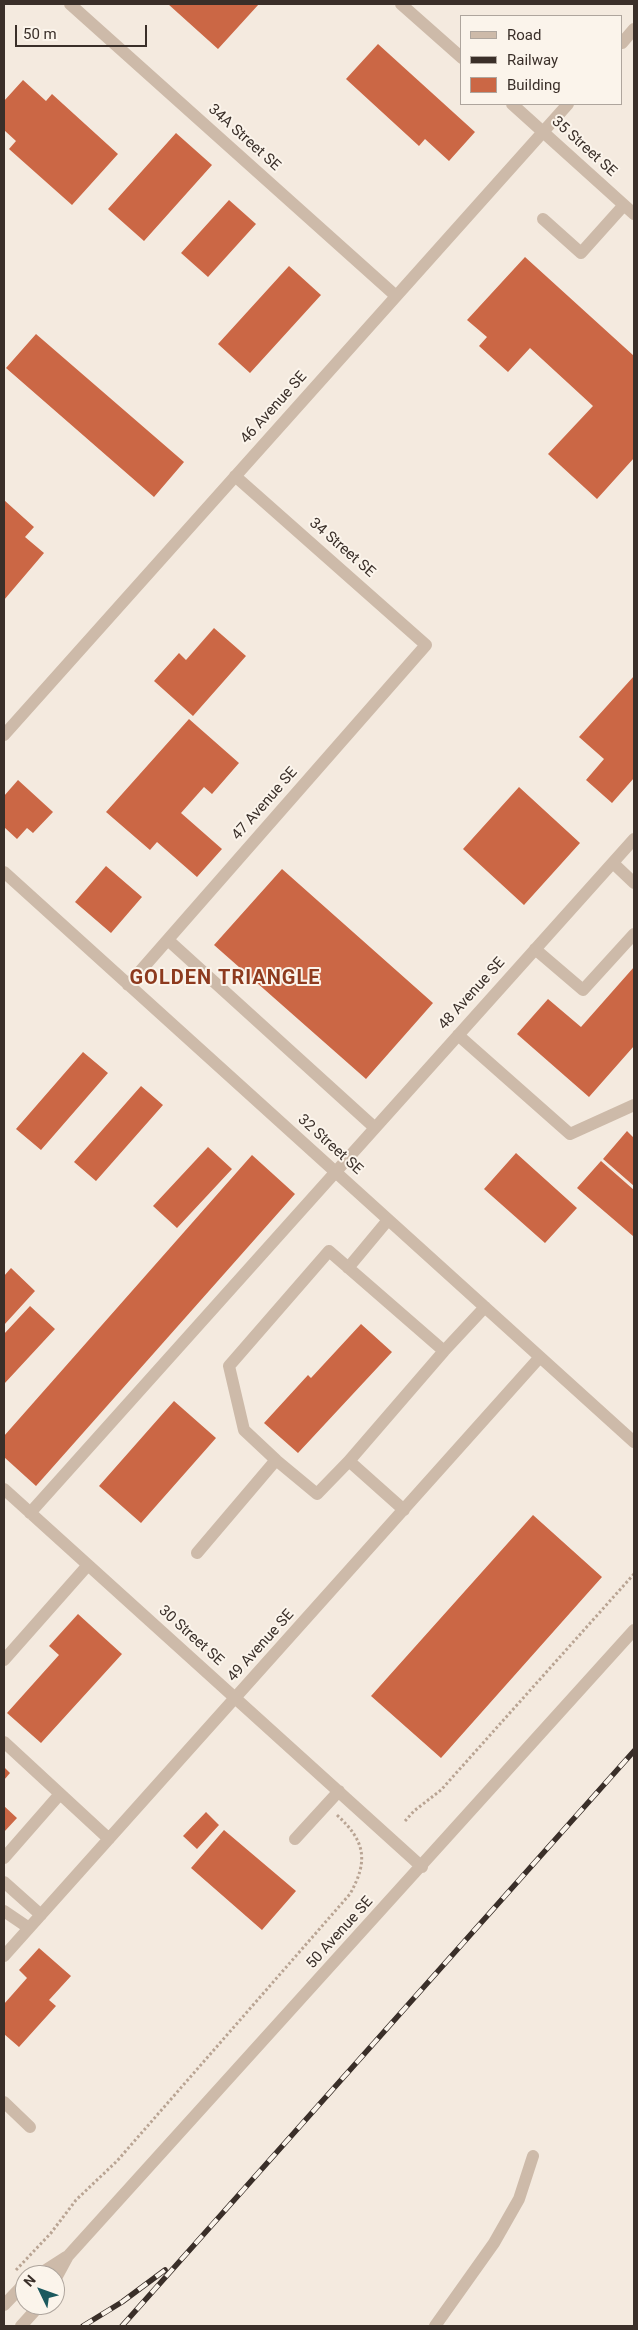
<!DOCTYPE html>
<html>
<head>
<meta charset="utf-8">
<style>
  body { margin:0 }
  #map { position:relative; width:638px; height:2330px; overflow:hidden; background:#f4eadf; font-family:Roboto,sans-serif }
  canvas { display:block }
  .frame { position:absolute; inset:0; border:5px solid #3a2f29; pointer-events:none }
  .legend { position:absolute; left:460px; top:15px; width:162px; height:90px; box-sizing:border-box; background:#fbf4eb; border:1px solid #aea59d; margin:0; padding:6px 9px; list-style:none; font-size:15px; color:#3a2f29 }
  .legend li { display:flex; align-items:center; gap:10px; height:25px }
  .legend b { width:25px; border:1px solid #aea59d }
  .north { position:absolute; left:15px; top:2265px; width:50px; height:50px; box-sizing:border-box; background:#fbf4eb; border:1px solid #aea59d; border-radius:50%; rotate:312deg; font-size:14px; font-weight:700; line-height:20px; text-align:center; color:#3a2f29 }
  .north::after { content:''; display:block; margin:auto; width:18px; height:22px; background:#1c595e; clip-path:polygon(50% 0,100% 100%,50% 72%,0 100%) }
  .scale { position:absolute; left:15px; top:25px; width:132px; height:22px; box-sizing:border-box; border:2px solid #3a2f29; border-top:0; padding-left:6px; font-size:15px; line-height:18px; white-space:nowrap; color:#3a2f29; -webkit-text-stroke:4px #fbf4eb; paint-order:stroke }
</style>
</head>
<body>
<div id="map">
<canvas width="638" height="2330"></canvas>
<div class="frame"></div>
<ul class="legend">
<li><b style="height:6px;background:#cdbaa9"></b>Road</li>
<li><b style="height:6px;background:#3a2f29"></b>Railway</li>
<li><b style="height:14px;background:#cb6745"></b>Building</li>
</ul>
<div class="north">N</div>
<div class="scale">50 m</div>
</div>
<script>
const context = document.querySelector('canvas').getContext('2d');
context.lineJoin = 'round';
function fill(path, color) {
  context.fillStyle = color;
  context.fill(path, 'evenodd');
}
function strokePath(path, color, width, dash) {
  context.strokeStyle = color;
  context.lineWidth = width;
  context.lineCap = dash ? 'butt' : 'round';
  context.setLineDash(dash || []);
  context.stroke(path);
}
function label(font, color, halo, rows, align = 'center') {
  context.font = font + ' Roboto,sans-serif';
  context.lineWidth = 4;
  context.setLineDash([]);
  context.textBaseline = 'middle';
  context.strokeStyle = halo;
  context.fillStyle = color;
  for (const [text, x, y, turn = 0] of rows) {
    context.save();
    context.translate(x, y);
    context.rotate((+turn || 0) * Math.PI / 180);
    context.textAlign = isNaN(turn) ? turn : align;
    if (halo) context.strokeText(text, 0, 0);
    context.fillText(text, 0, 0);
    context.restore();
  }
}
const building = new Path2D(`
  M168,4H259L218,49Z
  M378,44L475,132L449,161L425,139L419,146L346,79Z
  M23,80L46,101L52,94L118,154L72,205L9,149L16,141L4,130V101Z
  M176,133L212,165L144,241L108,209Z
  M229,200L256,224L208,277L181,253Z
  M525,257L634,356V458L597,499L548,454L593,406L530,348L508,372L479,346L487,337L467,320Z
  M289,266L321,295L250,373L218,344Z
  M36,334L184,462L154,497L6,368Z
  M4,500L34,527L25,537L44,553L4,600Z
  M214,628L246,656L193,716L154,681L179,653L186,660Z
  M634,676V778L612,803L586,780L604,759L579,737Z
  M189,719L239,763L212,794L204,787L181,813L222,849L197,877L157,842L150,850L106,812Z
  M18,780L53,812L33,833L27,828L17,839L4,827V796Z
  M519,787L580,843L524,905L463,849Z
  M106,866L142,897L111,933L75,902Z
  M282,869L433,1003L366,1079L214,945Z
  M634,967V1046L589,1097L517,1034L548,999L581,1027Z
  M83,1052L108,1073L41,1150L16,1129Z
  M141,1086L163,1105L96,1181L74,1162Z
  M627,1131L634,1138V1186L603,1159Z
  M208,1147L232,1169L177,1228L153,1206Z
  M516,1153L577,1208L545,1243L484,1189Z
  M252,1155L295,1194L36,1486L4,1457V1436Z
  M601,1161L634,1190L633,1236L577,1188Z
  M11,1268L35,1291L4,1325V1276Z
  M30,1306L55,1329L4,1384V1334Z
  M361,1324L392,1352L298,1453L264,1423L308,1375L311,1378Z
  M174,1401L216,1438L141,1523L99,1486Z
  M533,1515L602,1577L441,1758L371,1696Z
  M78,1614L122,1654L41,1743L7,1713L59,1655L49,1646Z
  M4,1767L10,1773L4,1780Z
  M4,1806L17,1818L4,1832Z
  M206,1812L219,1825L197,1849L183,1836Z
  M224,1830L296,1891L262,1930L191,1868Z
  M39,1948L71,1976L49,2000L56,2006L19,2047L4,2034V2004L27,1978L19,1970Z`);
const path = new Path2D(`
  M405,1821L414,1811L441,1790L634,1574
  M16,2270L51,2233L76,2200L117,2161L350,1894C369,1860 365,1841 337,1815`);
const minor = new Path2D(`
  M70,4L396,296
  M401,4L462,58
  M622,43L634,29
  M512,104L634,214
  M543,219L581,253L624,205
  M4,735L568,104
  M613,863L634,883
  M4,872L634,1442
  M168,940L374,1127
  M535,949L583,990L634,934
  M128,985L426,645L235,476
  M458,1035L570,1134L634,1105
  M348,1268L388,1220
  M444,1351L485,1307
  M276,1460L317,1494L349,1461
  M4,1489L422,1867
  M30,1513L634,839
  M197,1553L276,1460L244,1430L229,1366L329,1251L444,1351L349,1461L404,1510
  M4,1660L88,1565
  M4,1742L109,1839
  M295,1839L339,1791
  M4,1858L60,1794
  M4,1882L41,1915
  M4,1911L29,1928
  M4,1956L540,1357
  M4,2102L30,2127
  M38,2275L66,2257
  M55,2280L68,2256L634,1630
  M4,2305L25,2283
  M21,2326L40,2305
  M435,2326L494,2243L519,2199L533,2156`);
const rail = new Path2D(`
  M83,2326L122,2302L165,2270
  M122,2326L634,1751`);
const streetNames = [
  ["34A Street SE",244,138,42],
  ["35 Street SE",584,147,42],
  ["46 Avenue SE",274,408,-48],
  ["34 Street SE",342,548,41],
  ["47 Avenue SE",265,804,-49],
  ["48 Avenue SE",472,994,-48],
  ["32 Street SE",330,1145,42],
  ["30 Street SE",191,1636,42],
  ["49 Avenue SE",261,1646,-48],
  ["50 Avenue SE",340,1933,-48]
];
const districtNames = [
  ["GOLDEN TRIANGLE",225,979]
];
fill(building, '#cb6745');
strokePath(path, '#b9a493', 3, [2.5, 2.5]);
strokePath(minor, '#cdbaa9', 12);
strokePath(rail, '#3a2f29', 5.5);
strokePath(rail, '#fbf4eb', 4, [11]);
label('15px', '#3a2f29', '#fbf4eb', streetNames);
context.letterSpacing = '1px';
label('bold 20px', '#8d3a1e', '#fbf4eb', districtNames);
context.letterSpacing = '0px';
</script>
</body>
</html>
